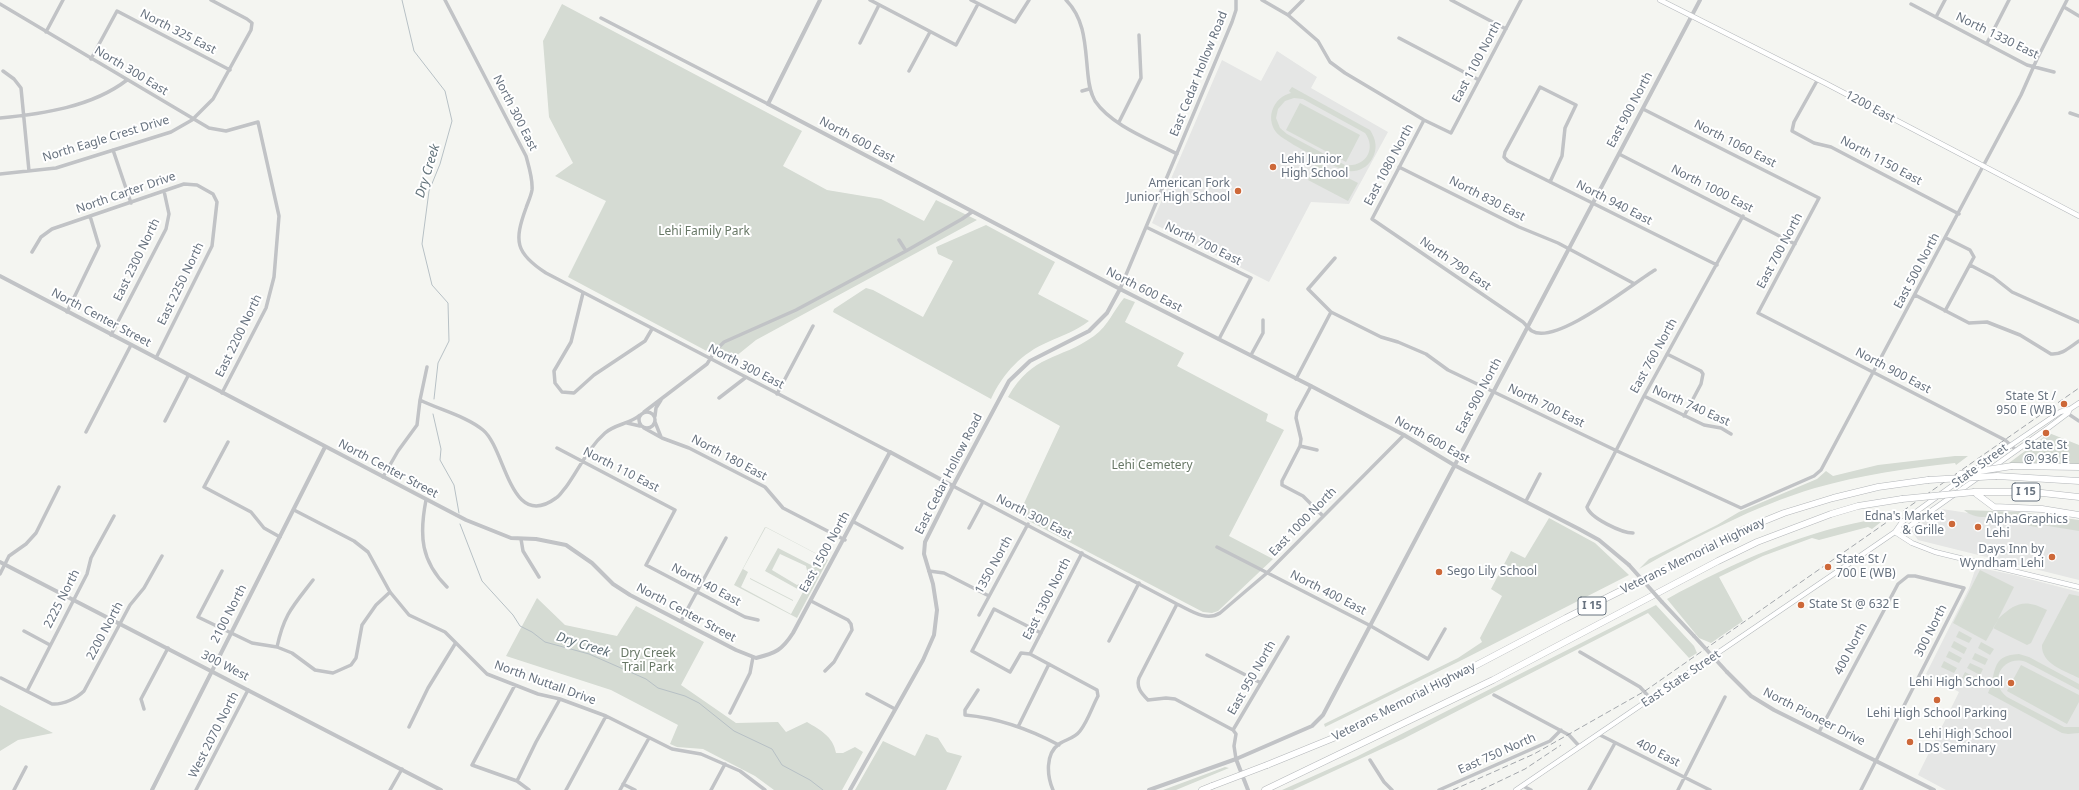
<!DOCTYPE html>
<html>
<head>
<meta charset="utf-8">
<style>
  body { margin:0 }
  canvas { display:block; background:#f4f5f1 }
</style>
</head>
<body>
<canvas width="2079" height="790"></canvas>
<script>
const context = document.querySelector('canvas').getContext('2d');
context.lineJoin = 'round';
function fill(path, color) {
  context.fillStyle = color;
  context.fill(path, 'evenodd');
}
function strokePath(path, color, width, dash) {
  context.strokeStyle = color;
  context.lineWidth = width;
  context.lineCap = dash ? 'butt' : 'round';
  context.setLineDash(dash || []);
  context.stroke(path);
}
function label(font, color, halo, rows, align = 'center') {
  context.font = font + ' "Noto Sans",sans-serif';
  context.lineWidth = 4;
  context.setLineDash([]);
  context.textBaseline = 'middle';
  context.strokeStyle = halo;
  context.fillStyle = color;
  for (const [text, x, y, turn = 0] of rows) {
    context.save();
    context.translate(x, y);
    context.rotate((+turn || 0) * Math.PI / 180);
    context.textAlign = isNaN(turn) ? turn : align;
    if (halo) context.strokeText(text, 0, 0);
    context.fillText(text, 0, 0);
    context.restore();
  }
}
const built = new Path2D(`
  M1277,51L1317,77L1311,88L1388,132L1349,204L1311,202L1269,282L1152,223L1222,60L1261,81Z
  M1942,509L2079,530V580L1918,540L1911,530Z
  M1976,567L2014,575L2079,592V790H1946L1918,775L1959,692L1926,674L1969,588Z`);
const green = new Path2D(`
  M562,4L802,131L783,166L827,190L881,199L924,221L936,200L977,220L756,340L735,357L731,364L568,277L606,201L555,176L573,163L549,117L543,41Z
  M1292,87L1370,130C1376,139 1378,149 1372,159C1367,168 1358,172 1348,171C1339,170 1281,140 1276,132C1265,117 1274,97 1291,93L1289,91ZM1294,98L1303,99L1365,133C1377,149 1365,168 1345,165L1287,134L1280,128L1276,118L1278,109L1285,101Z
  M1300,103L1360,135L1346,162L1286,130Z
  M1317,162L1358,183L1348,201L1308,180Z
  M986,225L1055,262L1038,294L1089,321C1076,331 1063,335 1048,342C1022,353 1003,373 991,399L833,312L834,309L866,288L873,290L923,317L953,261L938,254L936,247Z
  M1124,298L1135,302L1125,322L1184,353L1177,366L1268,414L1266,421L1284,430L1229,536L1273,559L1218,611L1212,613L1203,612L1029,521L1019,514L1060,426L1008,397C1033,353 1059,361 1094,336C1109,325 1113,311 1124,298Z
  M2049,433L2079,445V465L2009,463Z
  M1955,456H1968L1956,465L1955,463C1908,468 1861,475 1815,488C1754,506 1695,538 1639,569L1649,559L1717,525L1739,512L1817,479L1826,471L1833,476L1878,465Z
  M1964,510L2021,512L2079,520V531L2042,525L2041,528C2029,526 2018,523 2007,519C1992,515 1976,521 1964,510Z
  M1549,518L1595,543L1629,575L1462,660L1325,727L1324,724L1458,658L1482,642L1480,638L1502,596L1491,589L1511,551L1525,558Z
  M1882,518L1881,522L1872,529L1868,527L1819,540L1812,538L1763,556L1719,577L1743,621L1711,643L1699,638L1667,599C1734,562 1805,530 1882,518Z
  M765,527L828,560L797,618L734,585ZM766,527L821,556L815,567L778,548L765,571L803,592L791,614L741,587L748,572L743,569ZM780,554L806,566L808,575L805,581L797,585L772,570Z
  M1980,570L2014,587L1998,619C2016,602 2025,599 2047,610L2031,643L2027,645L1993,628L1998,620L1986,641L1953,623Z
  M750,578L793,600V601L750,579Z
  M2069,594L2079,596V678C2065,671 2041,664 2042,645Z
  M537,598L565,625L617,636L636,606L704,642L681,685L736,723L778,722L786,732L807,722C820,730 833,736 836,753H843L855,747L863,752L842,790H774L755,776L703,749L677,747L670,744L678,725L611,690L506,656Z
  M1656,605L1694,646L1697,653L1689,658L1648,613L1403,739L1293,790H1282L1356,757Z
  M1959,631L1972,638L1969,643L1956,637Z
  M1954,641L1967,648L1964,654L1951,647Z
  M1981,642L1994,649L1990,655L1978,648Z
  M1949,651L1962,658L1959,663L1946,657Z
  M1975,653L1988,659L1985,665L1972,659Z
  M2019,654L2029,657L2079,684V690L2026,662C2003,654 1987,682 2007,697L2064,727H2079V733L2068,734L2062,733L1988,693C1997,675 1989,655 2019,654Z
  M1944,661L1957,668L1954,673L1941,667Z
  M1970,663L1983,669L1980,675L1967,668Z
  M2021,665L2079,695V702L2067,724L2007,691Z
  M1965,672L1978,679L1975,685L1962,678Z
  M0,705L53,733L18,740L0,751Z
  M926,734L938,738L947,752L962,756L946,790H855L883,741L915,756Z
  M1225,767L1229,768L1176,790H1163Z`);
const stream = new Path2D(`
  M402,0L414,51L445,91L452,121L440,164L429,191L422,244L432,285L448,303L449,341L438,363L434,399
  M433,414L441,449L440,460L454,485L459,513
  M460,524L482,581L513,615L520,626L532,632L545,642L589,654L646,679L658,688L685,696L699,703L734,731L772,749L782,765L810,780L823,790`);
const minor = new Path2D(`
  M445,0L526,156C529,167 533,179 532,190C531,196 528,202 526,208C514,241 515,253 546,273L890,452
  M870,0L956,45L978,4
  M971,0L1015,22L1029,0
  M1066,0C1086,20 1085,48 1088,75C1089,85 1090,92 1095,101C1112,126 1151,140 1177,154
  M1262,0L1288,15L1318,41L1330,62L1345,73L1424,120L1451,133L1521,0
  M1451,0L1506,29
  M0,4L209,128L226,131L258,122L279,216L274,277L266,308L222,393
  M1911,4L2027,65L2054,72
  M2064,7L2079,16
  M1288,15L1303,0
  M1936,17L1945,0
  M601,18L768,104
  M46,32L63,0
  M1399,38L1479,80
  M860,43L879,5
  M1987,43L2009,0
  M91,59L117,11L230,70
  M3,71L14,79L21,88L29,171
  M909,71L930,32
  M1818,79L1794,122L1792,131L1814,143L1831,147L1959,214
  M1082,91L1089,89
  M1643,109L1819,198L1758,313L2005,440L2017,451
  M2070,113L2079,116
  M0,118C42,114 92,107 127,80
  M1424,120L1372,219L1523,322C1526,325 1529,329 1532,331C1556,346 1633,283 1655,270
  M1119,122L1141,78L1139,35
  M113,150L131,203
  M1619,154L1795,244
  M1399,167L1519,227L1558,243L1633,283
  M0,174L56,168L171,132L192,120L213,99L251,30L252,23L247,19L211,0
  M1550,182L1562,156L1565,128L1576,105L1540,87L1505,152L1504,157L1508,161L1717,265
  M1146,227L1251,278L1219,339
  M899,240L906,251L962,219L972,212
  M32,252L41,237L52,229L184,184L197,185L213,194L217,202L212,246L156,358
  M1335,258L1308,289L1331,312L1381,337L1398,342L1426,354L1448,370L1615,450L1741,508L1814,476L1821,470L2021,95L2037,59L2067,0
  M1970,265L1993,277L2012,292L2079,322
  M1120,289L1232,22L1236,10V0
  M583,293L571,342L554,371L555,383L562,392L574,393L594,375L645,341L652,329
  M1915,295L1969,323L1987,322L2020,335L2051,354C2062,355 2070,347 2079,341
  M1945,311L1974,257L1970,250L1946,238
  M67,312L99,246L90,216
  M111,335L166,229L169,214L164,191
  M1667,354L1701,371L1703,374L1701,384L1684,416
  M1251,355L1263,333V320
  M1296,379L1331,312
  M1311,386L1297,412L1296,418L1301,439L1300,446L1282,481V485L1303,496L1322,515
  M777,394L813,326
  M1644,396L1704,425L1721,428L1731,434
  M719,398L745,378
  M420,400C440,410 466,416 483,430C506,449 510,532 556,498C560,496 563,490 566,487C579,469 588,448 605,433C615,424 630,424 640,415
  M639 420a8 8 0 1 1 16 0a8 8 0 1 1-16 0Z
  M644,412L707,364L715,351L724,342L796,310L906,251
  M2067,413L2079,421
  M655,416L656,408L661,400
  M165,421L188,376
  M655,422L661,437
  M627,423L640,426
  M644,428L662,438L689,448L765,487L783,508L845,540
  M86,432L131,345
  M228,442L204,487L251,512L264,528L280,537
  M1300,446L1317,450
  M557,448L675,510L646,565L745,617L758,620
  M383,477L398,451L417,425L420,400L427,367
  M953,486L1177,604C1190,610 1206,622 1220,613L1267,573L1404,435
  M426,500C419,536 421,561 447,587
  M1526,501L1540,474
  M294,510L354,541L368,552L390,592L409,615L445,632L487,674L538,694L560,699L606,716L672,749L701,754L740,771L765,790
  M854,522L902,548
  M969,528L983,502
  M1633,533C1622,533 1590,518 1587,507L1644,396L1743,216
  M521,539L523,551L539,577
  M1217,547L1369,625L1428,659L1445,629
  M222,571L198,617L252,643L277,647L292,653L315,670L333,673L351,665L356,658L362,625L376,605L390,592
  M929,571L944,573L989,596
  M0,574L9,556L26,544L36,533L59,487
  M811,601L848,620L851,624L852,630L834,662L825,671
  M1177,604L1139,678C1136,687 1141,693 1148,700L1166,698L1175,699L1233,730L1236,734L1234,746L1236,759
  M979,615L1028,524
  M681,621L726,538
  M24,631L50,645
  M1041,633L994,609L972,651L1010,672L1021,653L1030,654L1097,690L1098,696C1092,707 1088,721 1080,731C1074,739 1066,739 1059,744C1045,754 1047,776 1053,790
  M1109,641L1139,583
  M277,647C284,614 293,606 313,580
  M1580,652L1640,687L1651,699
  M1030,654L1082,553
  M1207,655L1261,683
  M1,678L52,704C63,705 77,698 84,691L130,605L144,588L162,556
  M515,685L472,765L517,781L529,790
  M978,690L965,710V715C998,718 1029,729 1059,745
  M27,691L87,574L91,558L114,516
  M867,694L895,709
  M1494,695L1569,735L1580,747
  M144,709L141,699L168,648
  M730,713L750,673L753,657
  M409,727L428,688L455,644
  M1018,727L1049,664
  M1233,730L1288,637
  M1819,732L1898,584L1908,576H1915L1964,588L1861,790
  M1598,734L1710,790
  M1370,760L1384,782L1392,790
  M517,781L536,742L560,699
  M623,784L635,790
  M1523,786L1531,790
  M14,790L26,767
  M196,790L248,690
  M390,790L402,769
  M566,790L606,716
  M620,790L649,738
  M711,790L725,764
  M1439,790L1550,741L1561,730
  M1589,790L1615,743
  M1678,790L1725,697`);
const tertiary = new Path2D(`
  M820,0L768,104L1120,289L1311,386L1404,435L1454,465L1579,529L1599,540L1629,565
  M0,276L466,520L511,538L536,539L566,545L592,563L613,584L630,595L736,650L756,658C776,653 782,650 793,633L890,452L953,486
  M0,562L441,790
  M1662,602L1694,636
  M1727,672L1751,696L1774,710L1934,790
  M1236,759L1248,790
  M152,790L325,447
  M850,790L923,660L934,635L937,610L933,584L924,554L925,542L953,486L1009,381L1030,361L1089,331L1107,313L1120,289
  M1149,790L1236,759L1312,726L1323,715L1700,0`);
const secondary = new Path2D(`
  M1660,0L1825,83L2079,216
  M1973,471L2060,412L2070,409L2079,403
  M1895,532L1902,522L1963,478
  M1895,532L1912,543L1935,552L2079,587
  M1516,790L1844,567L1895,532L1907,528L2048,428L2068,413L2070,409`);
const motorway = new Path2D(`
  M2012,466L2079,467
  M1997,476L2079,481
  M1974,492L1994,507L2042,509L2079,515
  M1974,492H2033L2079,497
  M1267,765L1353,730L1566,618L1747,528L1784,513L1833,498L1878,487L1928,480
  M1202,790L1212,786
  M1265,790L1493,680L1718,561L1757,542L1831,514L1858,506L1902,499`);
const rail = new Path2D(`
  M1453,790L1534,754L1645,691L2079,388
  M1481,790L1525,769L1561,745`);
const tertiaryBridge = new Path2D(`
  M1629,565L1662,602
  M1694,636L1727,672`);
const motorwayBridge = new Path2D(`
  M1960,474L2012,466
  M1928,480L1997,476
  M1902,499L1974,492
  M1212,786L1267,765`);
const markers = [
  [1273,167,4,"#cd6839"],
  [1238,191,4,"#cd6839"],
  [2064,404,4,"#cd6839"],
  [2046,433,4,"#cd6839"],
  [1952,524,4,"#cd6839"],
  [1978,527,4,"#cd6839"],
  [2052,557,4,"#cd6839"],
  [1828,567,4,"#cd6839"],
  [1439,572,4,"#cd6839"],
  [1801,605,4,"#cd6839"],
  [2011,683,4,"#cd6839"],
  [1937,700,4,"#cd6839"],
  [1910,742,4,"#cd6839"]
];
const shields = [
  [2026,492,28],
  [1592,606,28]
];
const shieldNames = [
  ["I 15",2026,492],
  ["I 15",1592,606]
];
const streetNames = [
  ["North 325 East",178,32,27],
  ["North 1330 East",1997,36,26],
  ["East 1100 North",1477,62,-62],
  ["North 300 East",131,71,31],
  ["East Cedar Hollow Road",1199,74,-68],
  ["1200 East",1870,107,28],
  ["East 900 North",1630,110,-62],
  ["North 300 East",515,113,63],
  ["North Eagle Crest Drive",106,139,-17],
  ["North 600 East",857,140,28],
  ["North 1060 East",1735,144,27],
  ["North 1150 East",1881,161,28],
  ["East 1080 North",1389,165,-62],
  ["North 1000 East",1712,189,27],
  ["North Carter Drive",126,193,-19],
  ["North 830 East",1487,199,27],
  ["North 940 East",1614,203,27],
  ["North 700 East",1203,244,26],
  ["East 700 North",1780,251,-62],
  ["East 2300 North",137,260,-64],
  ["North 790 East",1455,264,35],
  ["East 500 North",1917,271,-62],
  ["East 2250 North",181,284,-64],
  ["North 600 East",1144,290,27],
  ["North Center Street",101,318,28],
  ["East 2200 North",239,336,-64],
  ["East 760 North",1654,356,-61],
  ["North 300 East",746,367,27],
  ["North 900 East",1893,371,28],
  ["East 900 North",1479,396,-62],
  ["North 700 East",1546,406,26],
  ["North 740 East",1691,406,24],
  ["North 600 East",1432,440,29],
  ["North 180 East",729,458,28],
  ["State Street",1980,466,-36],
  ["North Center Street",388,469,28],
  ["North 110 East",621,470,27],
  ["East Cedar Hollow Road",949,474,-63],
  ["North 300 East",1034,517,27],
  ["East 1000 North",1303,522,-46],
  ["East 1500 North",825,552,-61],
  ["Veterans Memorial Highway",1693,556,-26],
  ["1350 North",994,565,-61],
  ["North 40 East",706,585,28],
  ["North 400 East",1328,593,27],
  ["2225 North",62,599,-63],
  ["East 1300 North",1047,599,-63],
  ["North Center Street",686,613,28],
  ["2100 North",229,614,-63],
  ["2200 North",105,631,-62],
  ["300 North",1931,631,-63],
  ["400 North",1851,649,-62],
  ["300 West",225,666,27],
  ["East 950 North",1252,678,-60],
  ["East State Street",1681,679,-34],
  ["North Nuttall Drive",545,683,20],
  ["Veterans Memorial Highway",1404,702,-27],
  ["North Pioneer Drive",1814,717,27],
  ["West 2070 North",214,735,-63],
  ["400 East",1658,753,27],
  ["East 750 North",1497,754,-24]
];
const poiNames = [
  ["Lehi Junior",1281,160],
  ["High School",1281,174],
  ["American Fork",1230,184,"right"],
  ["Junior High School",1230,198,"right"],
  ["State St /",2056,397,"right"],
  ["950 E (WB)",2056,411,"right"],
  ["State St",2046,446,"center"],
  ["@ 936 E",2046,460,"center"],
  ["Edna's Market",1944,517,"right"],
  ["& Grille",1944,531,"right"],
  ["AlphaGraphics",1986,520],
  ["Lehi",1986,534],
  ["Days Inn by",2044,550,"right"],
  ["Wyndham Lehi",2044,564,"right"],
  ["State St /",1836,560],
  ["700 E (WB)",1836,574],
  ["Sego Lily School",1447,572],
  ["State St @ 632 E",1809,605],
  ["Lehi High School",2003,683,"right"],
  ["Lehi High School Parking",1937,714,"center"],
  ["Lehi High School",1918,735],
  ["LDS Seminary",1918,749]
];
const parkNames = [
  ["Lehi Family Park",704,232],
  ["Lehi Cemetery",1152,466],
  ["Dry Creek",648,654],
  ["Trail Park",648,668]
];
const waterNames = [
  ["Dry Creek",428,171,-73],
  ["Dry Creek",583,645,18]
];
fill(built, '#e5e6e5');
fill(green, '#d5dbd3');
strokePath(stream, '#b7c0c5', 1);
strokePath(secondary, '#b3b7bb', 5.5);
strokePath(motorway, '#b3b6b9', 7);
strokePath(minor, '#c1c3c6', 3.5);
strokePath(tertiary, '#c1c3c6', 4);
strokePath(secondary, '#fff', 4.5);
strokePath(motorway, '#fff', 6);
strokePath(rail, '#a2a6ab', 1, [6, 3]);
strokePath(motorwayBridge, '#b3b6b9', 7, []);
strokePath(tertiaryBridge, '#c1c3c6', 4);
strokePath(motorwayBridge, '#fff', 6);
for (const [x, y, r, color] of markers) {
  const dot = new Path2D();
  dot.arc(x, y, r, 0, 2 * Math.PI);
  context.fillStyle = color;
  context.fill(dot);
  strokePath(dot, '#fff', 1.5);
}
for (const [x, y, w] of shields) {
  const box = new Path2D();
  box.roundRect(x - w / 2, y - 9, w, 18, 3);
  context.fillStyle = '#fff';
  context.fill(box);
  strokePath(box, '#67727f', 1);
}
label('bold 11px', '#67727f', null, shieldNames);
label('12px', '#67727f', '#fff', streetNames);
label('12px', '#67727f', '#fff', poiNames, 'left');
label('12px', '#677765', '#fff', parkNames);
label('italic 13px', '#63737b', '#fff', waterNames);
</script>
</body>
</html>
